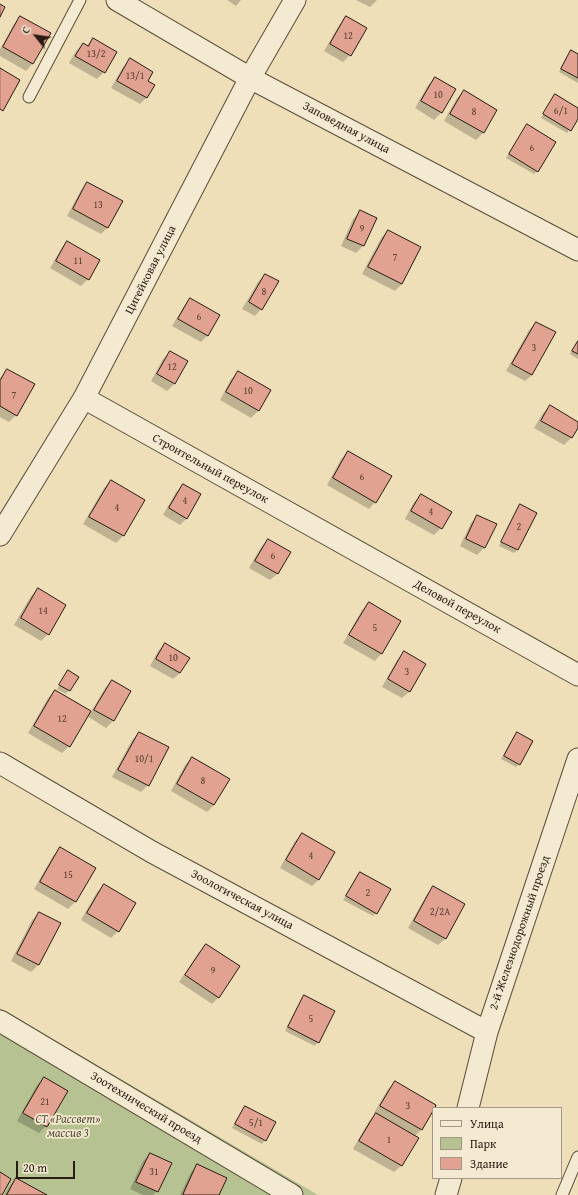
<!DOCTYPE html>
<html>
<head>
<meta charset="utf-8">
<style>
  body { margin:0 }
  #map { position:relative; width:578px; height:1195px; overflow:hidden; background:#eedfb8; font-family:"Gentium Book Plus",serif }
  canvas { display:block }
  .legend { position:absolute; left:432px; top:1107px; width:130px; height:72px; box-sizing:border-box; background:#f4ead1; border:1px solid #a29884; margin:0; padding:5px 7px; list-style:none; font-size:12px; color:#281c11 }
  .legend li { display:flex; align-items:center; gap:8px; height:20px }
  .legend b { width:20px; border:1px solid #a29884 }
  .north { position:absolute; left:16px; top:16px; width:40px; height:40px; -webkit-text-stroke:3px #f4ead1; paint-order:stroke; rotate:300deg; font-size:11px; font-weight:700; line-height:16px; text-align:center; color:#281c11 }
  .north::after { content:''; display:block; margin:auto; width:14px; height:18px; background:#281c11; clip-path:polygon(50% 0,100% 100%,50% 72%,0 100%) }
  .scale { position:absolute; left:16px; top:1161px; width:59px; height:18px; box-sizing:border-box; border:2px solid #281c11; border-top:0; padding-left:5px; font-size:12px; line-height:14px; white-space:nowrap; color:#281c11; -webkit-text-stroke:3px #f4ead1; paint-order:stroke }
</style>
</head>
<body>
<div id="map">
<canvas width="578" height="1195"></canvas>
<ul class="legend">
<li><b style="height:5px;background:#f4ead1"></b>Улица</li>
<li><b style="height:11px;background:#b6c291"></b>Парк</li>
<li><b style="height:11px;background:#e2a291"></b>Здание</li>
</ul>
<div class="north">С</div>
<div class="scale">20 m</div>
</div>
<script>
const context = document.querySelector('canvas').getContext('2d');
context.lineJoin = 'round';
function fill(path, color) {
  context.fillStyle = color;
  context.fill(path, 'evenodd');
}
function strokePath(path, color, width, dash) {
  context.strokeStyle = color;
  context.lineWidth = width;
  context.lineCap = dash ? 'butt' : 'round';
  context.setLineDash(dash || []);
  context.stroke(path);
}
function label(font, color, halo, rows, align = 'center') {
  context.font = font + ' "Gentium Book Plus",serif';
  context.lineWidth = 3.5;
  context.setLineDash([]);
  context.textBaseline = 'middle';
  context.strokeStyle = halo;
  context.fillStyle = color;
  for (const [text, x, y, turn = 0] of rows) {
    context.save();
    context.translate(x, y);
    context.rotate((+turn || 0) * Math.PI / 180);
    context.textAlign = isNaN(turn) ? turn : align;
    if (halo) context.strokeText(text, 0, 0);
    context.fillText(text, 0, 0);
    context.restore();
  }
}
const green = new Path2D(`
  M0,1008L318,1195H0Z`);
const shadow = new Path2D(`
  M227,0H241L236,6Z
  M356,0H377L370,7Z
  M21,17L32,64L26,71L0,56V49L14,24Z
  M346,17L350,55L343,62L324,51L340,24Z
  M93,40L104,72L97,79L69,63L76,51L83,44L86,46Z
  M572,51L578,55V83L559,72L568,55Z
  M130,60L146,81V98L140,104L111,88L123,67Z
  M435,78L455,89L441,113L434,120L415,108L428,85Z
  M464,92L496,110L483,133L476,140L444,121L457,98Z
  M555,96L578,109V117L567,133L541,118Z
  M527,125L537,171L534,174L506,158Z
  M88,184L108,227L101,234L67,216L81,190Z
  M360,212L376,219L363,246L356,253L341,246L353,219Z
  M388,231L402,284L395,291L362,274L381,238Z
  M67,242L88,279L81,286L50,268L61,249Z
  M265,275L261,309L255,316L242,309L258,282Z
  M191,299L207,336L201,342L172,326L184,306Z
  M536,323L532,375L525,381L506,371L529,330Z
  M578,340V359L570,354Z
  M170,352L187,362L174,384L167,391L151,381L163,359Z
  M8,370L16,415L9,422L0,417V378Z
  M238,373L270,391L258,411L251,418L220,400L231,379Z
  M550,406L578,423V426L571,438L564,445L534,428L543,413Z
  M348,452L375,502L369,509L327,485L341,459Z
  M111,481L143,500L123,536L116,543L83,524L104,488Z
  M183,485L187,518L180,525L163,515L176,492Z
  M421,496L441,528L434,535L405,519L414,502Z
  M520,505L536,513L517,550L514,553L499,546L517,509Z
  M478,516L495,525L484,548L477,555L460,546L471,523Z
  M268,540L289,552L277,574L270,580L249,568L261,547Z
  M38,589L48,634L41,641L14,625L31,596Z
  M369,603L400,621L381,654L375,661L343,643L362,610Z
  M165,645L180,673L173,679L150,666L158,651Z
  M404,653L425,664L409,692L402,698L382,687L397,660Z
  M68,672L77,677L66,694L57,689Z
  M112,681L130,692L113,721L106,728L87,716L69,746L62,753L28,733L48,698L55,691L91,712L105,688Z
  M139,733L148,785L141,792L112,777L132,740Z
  M517,733L519,764L516,767L501,759L514,736Z
  M192,758L214,805L207,812L171,791L185,765Z
  M302,834L319,879L312,886L280,868L295,841Z
  M60,849L94,869L75,902L68,909L34,889L53,856Z
  M360,873L376,913L373,916L343,900L357,876Z
  M104,885L118,931L111,938L81,920L97,892Z
  M434,887L464,904L445,939L438,945L408,928L427,894Z
  M39,913L59,923L38,965L31,972L11,961L32,920Z
  M206,945L219,997L212,1004L179,982L199,952Z
  M304,997L318,1042L315,1046L285,1031L301,1000Z
  M44,1078L46,1126L39,1133L17,1121L37,1085Z
  M395,1083L434,1108L421,1130L414,1137L401,1166L394,1172L353,1149L369,1121L376,1114L374,1113L388,1089Z
  M245,1107L265,1140L262,1144L232,1128L242,1110Z
  M150,1154L157,1191L153,1195H143L130,1189L143,1161Z
  M198,1165L218,1195H180L191,1172Z
  M16,1179L45,1195H4L10,1186Z`);
const building = new Path2D(`
  M0,4L5,7L0,17Z
  M20,16L51,33L33,64L3,47Z
  M346,16L367,28L351,56L330,44Z
  M93,38L117,52L105,73L75,56L83,43L88,46Z
  M571,50L578,54V78L561,69Z
  M130,58L153,72L148,81L155,85L147,98L117,81Z
  M0,68L20,80L3,111L0,109Z
  M435,77L456,89L442,113L421,101Z
  M464,90L497,110L484,133L450,114Z
  M555,94L578,108V119L571,131L543,114Z
  M527,124L556,142L538,172L509,154Z
  M87,182L123,201L108,228L73,209Z
  M360,210L377,218L364,246L347,239Z
  M388,230L421,247L402,284L368,267Z
  M67,241L100,260L89,280L56,261Z
  M265,274L279,281L262,310L249,302Z
  M190,298L220,315L208,336L178,319Z
  M536,322L556,332L532,375L512,364Z
  M578,341V354L572,351Z
  M170,351L188,361L175,384L157,374Z
  M7,369L35,384L17,416L0,406V381Z
  M238,371L271,390L259,411L226,392Z
  M550,405L578,422V428L572,438L541,421Z
  M348,451L392,476L376,503L333,478Z
  M111,480L145,500L124,536L89,517Z
  M183,484L201,494L187,519L169,508Z
  M421,494L452,512L442,529L411,511Z
  M520,504L537,513L518,550L501,542Z
  M477,515L497,524L485,548L466,539Z
  M268,539L291,552L278,574L255,561Z
  M38,588L66,605L49,635L21,618Z
  M369,602L401,621L382,654L349,635Z
  M165,643L190,658L180,673L156,659Z
  M404,651L426,664L410,692L388,679Z
  M68,670L79,677L70,691L59,685Z
  M112,680L131,691L114,721L94,710Z
  M55,690L91,711L70,747L34,726Z
  M139,732L169,747L149,786L118,770Z
  M517,732L533,741L520,765L504,756Z
  M192,757L230,779L214,805L177,784Z
  M302,833L335,852L319,880L286,860Z
  M60,847L96,868L76,902L40,882Z
  M360,872L391,889L377,914L346,896Z
  M104,884L136,903L119,932L87,913Z
  M433,886L465,904L446,939L414,921Z
  M39,912L61,923L39,965L17,954Z
  M206,944L240,966L219,998L185,975Z
  M304,995L335,1011L319,1043L288,1027Z
  M44,1077L68,1091L47,1127L23,1113Z
  M395,1081L436,1105L435,1108H433V1111L422,1130L380,1106Z
  M245,1106L276,1122L266,1141L235,1124Z
  M376,1113L419,1138L402,1166L359,1141Z
  M150,1153L172,1163L158,1192L136,1182Z
  M197,1164L227,1178L219,1195H183Z
  M0,1172L11,1179L2,1195H0Z
  M16,1178L47,1195H7Z`);
const lane = new Path2D(`
  M29,97L80,0
  M562,1195L578,1157`);
const street = new Path2D(`
  M117,0L250,78L578,250
  M84,398L578,675
  M0,535L84,398L250,78L295,0
  M0,763L152,852L487,1032
  M0,1021L292,1195
  M468,1108L487,1032L578,759
  M446,1195L451,1178`);
const numberNames = [
  ["12",348,36],
  ["13/2",96,54],
  ["13/1",135,76],
  ["10",438,95],
  ["6/1",561,111],
  ["8",474,112],
  ["6",532,148],
  ["13",98,205],
  ["9",362,229],
  ["7",395,257],
  ["11",78,261],
  ["8",264,292],
  ["6",199,317],
  ["3",534,348],
  ["12",172,367],
  ["10",248,391],
  ["7",14,395],
  ["6",362,477],
  ["4",185,501],
  ["4",117,508],
  ["4",431,512],
  ["2",519,527],
  ["6",273,556],
  ["14",43,611],
  ["5",375,628],
  ["10",173,658],
  ["3",407,672],
  ["12",62,719],
  ["10/1",144,759],
  ["8",203,781],
  ["4",311,856],
  ["15",68,875],
  ["2",368,893],
  ["2/2А",440,912],
  ["9",213,971],
  ["5",311,1019],
  ["21",45,1102],
  ["3",408,1106],
  ["5/1",256,1123],
  ["1",389,1140],
  ["31",154,1172]
];
const streetNames = [
  ["Заповедная улица",346,128,28],
  ["Цигейковая улица",151,270,-63],
  ["Строительный переулок",210,469,29],
  ["Деловой переулок",457,607,29],
  ["Зоологическая улица",242,900,28],
  ["2-й Железнодорожный проезд",520,933,-71],
  ["Зоотехнический проезд",146,1108,31]
];
const parkNames = [
  ["СТ «Рассвет»",68,1120],
  ["массив 3",68,1134]
];
fill(green, '#b6c291');
fill(shadow, '#0003');
fill(building, '#e2a291');
strokePath(building, '#281c11', 1);
strokePath(lane, '#5a4d3b', 13);
strokePath(street, '#5a4d3b', 23);
strokePath(lane, '#f4ead1', 11);
strokePath(street, '#f4ead1', 21);
label('10px', '#563e31', null, numberNames);
label('12px', '#281c11', '#f4ead1', streetNames);
label('italic 12px', '#534e37', '#f4ead1', parkNames);
</script>
</body>
</html>
